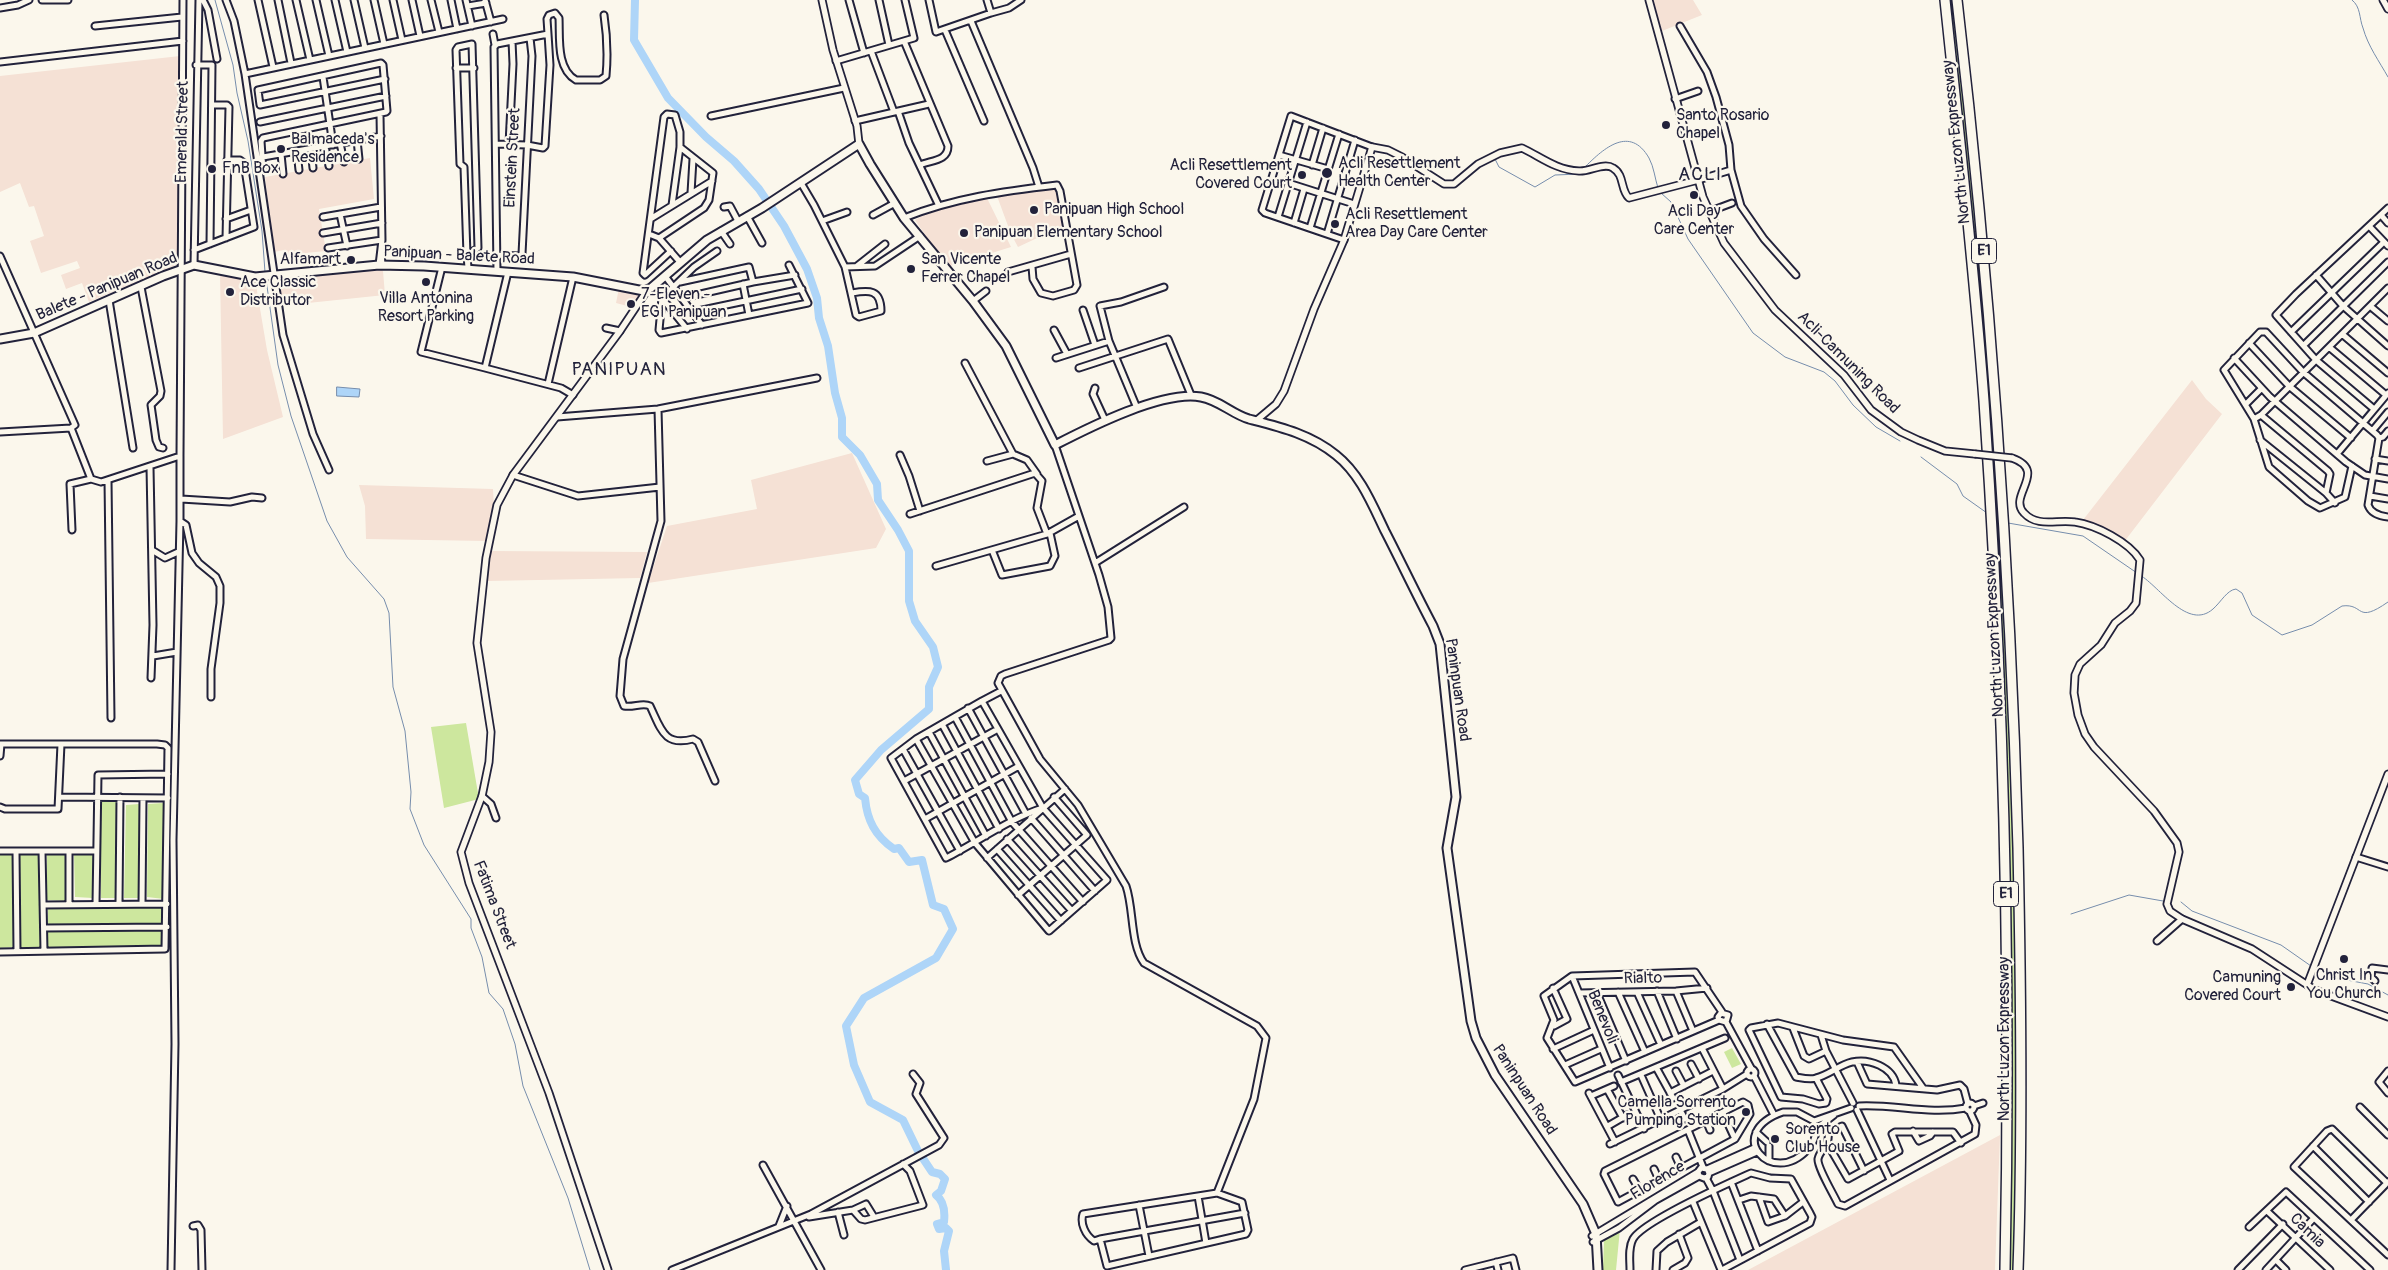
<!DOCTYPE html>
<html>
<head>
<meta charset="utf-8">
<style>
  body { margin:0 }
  canvas { display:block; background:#fbf7ec }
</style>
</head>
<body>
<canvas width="2388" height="1270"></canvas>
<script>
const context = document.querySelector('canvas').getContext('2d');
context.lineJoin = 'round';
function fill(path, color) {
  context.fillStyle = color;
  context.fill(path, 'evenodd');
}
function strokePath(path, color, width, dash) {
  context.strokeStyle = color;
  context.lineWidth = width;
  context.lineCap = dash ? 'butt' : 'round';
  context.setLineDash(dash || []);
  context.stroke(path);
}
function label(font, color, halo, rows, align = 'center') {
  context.font = font + ' Pangolin,sans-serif';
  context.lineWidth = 4.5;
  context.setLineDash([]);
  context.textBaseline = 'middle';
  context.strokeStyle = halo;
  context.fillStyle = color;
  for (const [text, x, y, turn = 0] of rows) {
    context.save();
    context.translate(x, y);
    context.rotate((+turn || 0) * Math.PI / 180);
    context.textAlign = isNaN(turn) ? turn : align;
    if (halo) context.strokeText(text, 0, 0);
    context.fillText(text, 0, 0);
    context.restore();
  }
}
const built = new Path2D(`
  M1652,0H1693L1702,15L1662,31Z
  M180,56L178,264L89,302L82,283L66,289L61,275L80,268L77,261L41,273L30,241L44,236L34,206L29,207L20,183L0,192V76Z
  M370,158L374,199L319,209L326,251L285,255L284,250L274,252L265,177Z
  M1062,188L1069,223L1018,247L1011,234L997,196Z
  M987,198L1011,247L947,267L915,220L936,208Z
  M378,267L383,271L385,295L279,306L276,277Z
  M220,273L259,280V284L256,285L267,350L283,417L223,439Z
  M619,288L642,295L635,308L616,303Z
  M2192,380L2206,399L2222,414L2124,542L2108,530L2083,520Z
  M852,453L886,529L876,548L648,583L667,526L757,509L751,480Z
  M359,485L493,489L494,507L487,541L366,539L365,506Z
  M490,551L647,552L640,578L487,581Z
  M2000,1135L1995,1270H1748Z`);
const green = new Path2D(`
  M1947,0H1955L1972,158L1985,324L1983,325L1981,324Z
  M1986,348L1989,349L2001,505L1993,502L1984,350Z
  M1994,522L2001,525L2011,689L2018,978L2016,1270H2009L2011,980L2008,796Z
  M466,723L479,799L444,808L431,727Z
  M101,801H117V898H101Z
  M163,803L164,899L147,897L148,804Z
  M139,804L140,898H124L126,805Z
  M67,853L66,901L47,900V854Z
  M0,854H13L14,947L0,948Z
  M74,854H93V898L75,897Z
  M20,855H40L42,948L20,947Z
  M163,906L161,923L48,924V907Z
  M48,930H164L163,947L48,948Z
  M1732,1048L1741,1064L1732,1068L1724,1052Z
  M1620,1229L1616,1270H1603L1604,1240Z`);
const water = new Path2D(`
  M337,387L360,389L359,397L337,396Z`);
const stream = new Path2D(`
  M215,0L233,65L237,93L248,141L262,231L265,272
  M2352,0C2361,7 2359,18 2363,28C2368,46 2379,61 2388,77
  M1495,159L1499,167L1535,187L1555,175L1580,174
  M1586,166C1604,148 1630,125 1649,158C1654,167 1655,179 1658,188
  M1661,193L1671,202L1688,239L1753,333L1785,357L1824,372L1835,381L1853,405L1876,427L1900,441
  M266,279L278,365L291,416L327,521L347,557L384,599L389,613L393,687L405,731L411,792L410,809L424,845L471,919V928L482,957L489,993L503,1009L515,1044L523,1086L568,1198L590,1270
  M1921,457L1957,484L1963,496L1987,513
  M2008,523L2083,536L2137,573
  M2140,575C2160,587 2188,631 2213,609C2221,602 2227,590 2236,589L2242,593L2252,615L2282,635L2312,625L2342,606C2365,603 2355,625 2388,602
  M2181,902L2192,911L2281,945L2311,966
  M2071,914L2129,895L2163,901
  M2318,970L2331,977L2368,984L2388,995`);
const river = new Path2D(`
  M635,0L634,40L668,98L706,137L734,161L759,189L784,226L807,269L817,298L819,318L828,346L835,393L842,418V437L860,455L877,484L878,500L898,530L909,551V601L915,621L933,647L938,667L929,687V709L881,750L855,780L859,794L865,798C867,820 875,836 894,849L899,848L909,862L922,860L933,905L944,909L953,929L936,958L864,998L846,1026L854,1065L870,1102L903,1120L918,1151L932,1172L940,1174L945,1179L941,1191L936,1195C944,1201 945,1213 944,1222L937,1224L939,1229L946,1228L949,1231L944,1251L946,1270`);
const minor = new Path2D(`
  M42,0H68
  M203,0L208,10L217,59
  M226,0L234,21L245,74L283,335L313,434L329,470
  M258,0L273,67
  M278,0L291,63
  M296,0L310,60
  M316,0L329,56
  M335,0L347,52
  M354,0L365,48
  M374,0L384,44
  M393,0L402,40
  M412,0L420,36
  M431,0L439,32
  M451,0L457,29
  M466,0L472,26
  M485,0L491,22
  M849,0L864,53
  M879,0L889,45
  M929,0L936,32L991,13L987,0
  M468,6L486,3
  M0,8L18,5L29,0
  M991,13L1009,8L1021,0
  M971,21L1033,168L1039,187
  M95,26L182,17
  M1680,26L1707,72L1716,97L1729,145L1731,170L1741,206L1764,239L1796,275
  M945,30L984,121
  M493,34L495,45
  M548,34L547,19L549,15L555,13L559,18C560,37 556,69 576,80H600L606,76C608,55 607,35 604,15
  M904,41L948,146C948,161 932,160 920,165
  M871,51L894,112
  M836,61L914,38L905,0
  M0,62L183,41
  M196,65H212L210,244
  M456,68H474
  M245,74L503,19
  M323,77L333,145
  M1675,99L1698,91
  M212,105H227L229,107L226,238
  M898,111L909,143L939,206
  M711,116L844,88
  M855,121L929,104
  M260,122L386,96
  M357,140L359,159
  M340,143L344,162
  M496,144L527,145L543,148L545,146L550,65L548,34L497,44L494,47L497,271
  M509,144L513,64L512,41
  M325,146L329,166
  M311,149L313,168
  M297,152L299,170
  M281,154L283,174
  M1279,155L1328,169
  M263,157L381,136
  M1312,165L1323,128
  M263,171L261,141L263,138L386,112L387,111L383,65L381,63L258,90L260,105L385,79
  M1698,180L1731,170
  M801,183L814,205L845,267L856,315L859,317L881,311C881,289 869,290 852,293
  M1288,183L1354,204
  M691,193L693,159
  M724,207L730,206L738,221
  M1708,212L1732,203
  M340,214L347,246
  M873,215L895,203
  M2381,215L2388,223
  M747,216L762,243
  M323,217L381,207
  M1278,217L1307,122
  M652,218L712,181
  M904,218C953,198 1005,191 1057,185L1060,191L1077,285L1074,290L1053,296L1041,293L1033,279L1032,267
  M226,219L251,210
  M822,221L847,212
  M1294,223L1304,189
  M2369,226L2388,246
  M1310,228L1339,134
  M721,231L730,244
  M323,233L382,223
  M649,234L659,238L704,208L709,200L713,173L680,147
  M1327,234L1355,140
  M659,238L680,262
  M1344,240L1265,213L1262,210L1291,116L1372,147
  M328,248L382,240
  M194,250L254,227L244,163L240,160H227
  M381,251L382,265
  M671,251L645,275L643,273L664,117L667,114L675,115L680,132V147L672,205
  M717,251L694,267L662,298L659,330L661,333L808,303L789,265
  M467,255L478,248L472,44L458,47L456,50L460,164L464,167L467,255L468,268
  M497,255L519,256L522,254L532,56L530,38
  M0,256L75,425L71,428L0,432
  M194,265L199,0
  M379,265L382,240L380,114
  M857,266L885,244
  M442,267L421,352L485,368L508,272
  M845,267L875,266L920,236
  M1008,272L1071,254
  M2316,275L2343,306L2388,346
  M665,276L702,325
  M680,282L749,267L753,282
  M743,284L749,315
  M141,287L161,391L160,396L151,405L156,440L159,447L163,448
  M662,298L687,329
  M683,298L753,282L795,275
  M109,300L133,448
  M973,301L986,291
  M2370,306L2388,321
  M1083,310L1095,345
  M693,312L802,289
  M606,328L620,331
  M1054,330L1067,354
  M2291,332L2384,242
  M2342,334L2388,373
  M1109,341L1100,306L1121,302L1164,287
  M2249,343L2289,386L2351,438
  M2304,345L2388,262
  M2329,347L2386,395
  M1056,358L1109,341L1137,408
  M2234,358L2270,397L2346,462L2365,475L2388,479
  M965,363L1013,454L1027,460L1037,474
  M485,368L561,388L573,395
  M1079,368L1168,339L1191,395
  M548,384L573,277
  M1095,388L1093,394L1105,420
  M2246,404L2261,389
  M658,409L661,521L623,659L620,696L624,706C633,708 643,702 650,706C661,729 664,747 693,739L698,742L715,781
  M2374,409L2316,360L2276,315L2296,294L2388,208
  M2261,415L2328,471L2330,474L2326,493
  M557,417L658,409L817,378
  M2254,419L2261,415L2388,288
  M71,428L91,479L101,482L180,456L183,0
  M2373,430L2388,412
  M2379,438L2383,437L2388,431
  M2260,440L2326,493L2335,503
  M1055,445L1099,575L1108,607L1111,638L1109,640L1005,674L1001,676L998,683L1040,759L1078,805L1126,886C1134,909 1130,944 1144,963L1257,1026L1266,1038L1254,1099L1217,1193
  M2337,454L2388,393
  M900,455L909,476L920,511
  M180,456V521L186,525L192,553L199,563L216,577L220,586V603L211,669V697
  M2375,459L2388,461
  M987,461L1013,454
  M2352,466L2345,497L2320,508L2308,501L2269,467L2254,419L2224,370L2260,332H2266L2303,372L2377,435L2379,438L2368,505C2371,514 2380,516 2388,517
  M150,467L153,625L151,678
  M513,475L578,496L660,487
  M108,480L111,718
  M2370,496L2388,499
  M181,499L230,502L252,497L262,498
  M910,514L1035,473L1042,481L1037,508L1047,534
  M72,530L70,484L91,479
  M152,550L165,558L178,552
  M992,550L1002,575L1050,566L1055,556L1050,533
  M1095,563L1184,507
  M936,566L1047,534L1079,516
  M153,656L177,652
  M982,701L1001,691
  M968,708L1026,814
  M955,717L1012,822L1083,902
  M942,724L999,829
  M929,732L986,836
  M916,739L975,843L1049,931L1107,880L1043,808L982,701L916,739L891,758L946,858C976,843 1012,817 1043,808
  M0,744H157L165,745L168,748L165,949L0,952
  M903,749L960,851
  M0,756L1,744
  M904,781L998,729
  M482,796L491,804L496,818
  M59,797L168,798
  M0,807L5,809H58L61,744
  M1031,818L1095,891
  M925,819L1019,766
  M1007,839L1072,911
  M997,849L1061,921
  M0,851H42L44,951
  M16,851L17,951
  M42,851H96
  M69,851V904
  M2356,857L2388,867
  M987,858L1065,789
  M1018,895L1087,835L1054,797
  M119,903L120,797
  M96,904L98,775L168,774
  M142,904L143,798
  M43,905L167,904
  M44,928L167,927
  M2157,941L2182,919
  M1572,976L1610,1068
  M2375,981L2371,977L2372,968L2388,970
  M1553,988L1567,1019L1554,1026
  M1657,991L1677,1039
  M1676,991L1693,1031
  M1618,992L1645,1052
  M1637,992L1661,1045
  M1579,993L1676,991L1707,988
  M1597,993L1626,1061
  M1719,1020L1575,1082L1547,1038L1554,1020L1544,996L1572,976L1695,972L1722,1012
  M1726,1022L1719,1020L1718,1017L1721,1013L1728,1015L1726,1022L1751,1068
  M1767,1024L1796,1077C1802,1078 1810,1080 1816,1078C1829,1075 1839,1065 1852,1062C1869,1058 1893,1067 1896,1085
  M1793,1028L1804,1056L1809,1059L1826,1051L1821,1035
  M1702,1048L1723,1089
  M1553,1049L1594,1030
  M1826,1051L1853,1103
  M1857,1062L1867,1084L1937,1090L1960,1085L1964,1089L1968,1104
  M1691,1064L1699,1079
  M1565,1065L1601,1049
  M1747 1073a4 4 0 1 1 8 0a4 4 0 1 1-8 0Z
  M1657,1069L1673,1098
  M1676,1071L1684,1086
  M2388,1071L2379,1082L2388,1093
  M1618,1075L1644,1129
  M1641,1075L1661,1120
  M1754,1076L1774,1115
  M1816,1078L1827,1099L1826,1103L1819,1104L1803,1099L1781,1097L1749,1030L1751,1028L1778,1023L1843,1040L1894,1047L1923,1088
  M1621,1082L1725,1038
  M1607,1089L1623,1118
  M1589,1093L1615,1142
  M1670,1093L1713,1071
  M1591,1096L1614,1086
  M1743,1102L1748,1105L1750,1114L1735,1139L1618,1202L1604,1174L1605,1171Z
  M1966 1107a4 4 0 1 1 8 0a4 4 0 1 1-8 0Z
  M1859,1106C1895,1104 1929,1115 1966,1108
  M1974,1106L1983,1103
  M2360,1107L2388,1135
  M1680,1110L1685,1119
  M1857,1110L1890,1180
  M1783,1112H1797L1814,1121C1817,1132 1816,1140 1808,1149C1772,1189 1722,1133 1783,1112Z
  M1723,1113L1735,1139
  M1706,1120L1710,1130
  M1814,1121L1851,1108
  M1608,1126L1627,1115
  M1816,1129L1834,1115
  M1688,1130L1703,1167
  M1913,1131L1919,1141L1930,1136L1933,1132
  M1756,1132L1767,1142
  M1827,1143L1848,1179L1899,1151L1892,1134L1895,1132H1953L1961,1143
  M1610,1144L1723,1089L1747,1074
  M1769,1146V1161
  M2313,1146L2369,1202
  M1676,1157L1681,1168
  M763,1165L821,1270
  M1654,1169L1659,1180
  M1707,1169L1709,1173L1708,1177L1704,1178L1699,1176L1698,1172L1701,1168L1707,1169L1754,1148
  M1864,1171L1842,1126L1828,1133C1830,1147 1820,1149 1818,1159C1817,1167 1834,1195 1838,1204L1845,1206L1975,1134L1976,1125L1970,1112
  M1709,1173L1757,1152
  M1706,1178L1713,1191L1740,1260
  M1633,1179L1640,1191
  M1731,1182L1758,1251
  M2387,1183L2332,1129L2327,1131L2294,1167L2388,1255
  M1217,1193L1242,1202L1248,1230L1246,1234L1107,1266L1100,1239L1094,1241C1085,1235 1080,1223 1083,1214Z
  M1198,1196L1206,1243
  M1759,1197L1768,1222L1785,1216L1803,1202
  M1739,1200L1751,1196L1774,1199L1785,1216
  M1693,1202L1721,1270
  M1139,1205L1149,1256
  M853,1210L866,1204L874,1217
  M2267,1211L2330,1270
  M838,1212L844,1235
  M809,1217L853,1210L861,1219L865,1220L923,1205L910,1171L903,1164
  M2351,1220L2388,1182
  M193,1226L198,1225L201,1230L202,1270
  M779,1226L787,1206
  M2249,1227L2286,1192L2370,1270
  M1592,1236L1698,1172
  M1100,1239L1245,1213
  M1593,1242L1619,1228L1656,1200L1699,1176
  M2276,1260L2286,1270
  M1496,1262L1498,1270
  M171,1270L175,1044L173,840L180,521
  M672,1270L811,1214L939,1145L944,1138L916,1094L920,1083L913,1074
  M1465,1270L1513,1258L1516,1270
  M1630,1270C1630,1260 1628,1248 1633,1239C1643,1221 1729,1183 1751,1173L1770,1178L1791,1179L1810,1213L1812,1217L1810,1223L1722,1270
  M1656,1270L1657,1251L1667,1242L1701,1222
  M1673,1270L1685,1263L1688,1258L1679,1234
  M2238,1270L2283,1224
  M2266,1270L2313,1219`);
const tertiary = new Path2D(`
  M822,0L833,50L857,126L859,144
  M1649,0L1703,197L1724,243L1775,310L1844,375L1871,410L1901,432L1918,440L1945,451L1975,454
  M2383,0L2388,9
  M1257,420L1276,404L1284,391L1314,309L1344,240L1372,147L1388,150L1402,157L1444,184H1454L1478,164L1500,153L1522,148C1541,157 1556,170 1579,171C1589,172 1604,162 1613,168C1625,175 1620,190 1629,198L1698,180
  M2012,458C2049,471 2007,496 2024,513C2038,528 2057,519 2075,522C2096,525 2129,542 2140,560L2136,603L2130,611L2115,623L2101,645L2080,664L2075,675L2074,693L2078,715L2085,734L2094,747L2154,811L2177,843L2179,852L2167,904L2170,911L2182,919L2252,949L2315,990L2388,1017
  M2307,985L2388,774
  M608,1270L549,1093L469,883L461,852L482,796L489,762L491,732L477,643L486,558L497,505L513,475L620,331L648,289`);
const secondary = new Path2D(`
  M0,339L34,333L163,276L194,265L255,277L379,265L424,266L573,277L644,291L651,288L707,240L762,208L859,144L870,164L904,218L973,301L1006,346L1055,445C1090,427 1163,390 1201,397C1219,400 1232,414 1249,419C1280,427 1310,434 1336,455C1360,474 1372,504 1385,531C1401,562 1416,594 1433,626L1440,644L1456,797L1447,848L1471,1021L1476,1038L1495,1075L1583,1204L1596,1234L1598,1270`);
const motorway = new Path2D(`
  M1945,0C1959,134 1974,267 1984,401C2004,690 2011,980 2005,1270
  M1957,0C1990,282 2010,564 2018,848C2021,988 2023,1130 2018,1270`);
const tertiaryBridge = new Path2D(`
  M1975,454L2012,458`);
const markers = [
  [1666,125,5,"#22223b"],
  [281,149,5,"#22223b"],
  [212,169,5,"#22223b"],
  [1327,173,6,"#22223b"],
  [1302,175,5,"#22223b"],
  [1694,195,5,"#22223b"],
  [1034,210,5,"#22223b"],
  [1335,224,5,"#22223b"],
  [964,233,5,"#22223b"],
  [351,260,5,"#22223b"],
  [911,269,5,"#22223b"],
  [426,282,5,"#22223b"],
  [230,292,5,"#22223b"],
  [631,304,5,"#22223b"],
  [2344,959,5,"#22223b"],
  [2291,987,5,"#22223b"],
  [1746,1112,5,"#22223b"],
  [1775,1139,5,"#22223b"]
];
const shields = [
  [1984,251,25],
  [2006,894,25]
];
const shieldNames = [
  ["E1",1984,251],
  ["E1",2006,894]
];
const poiNames = [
  ["Santo Rosario",1676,116],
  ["Chapel",1676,134],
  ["Balmaceda's",291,140],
  ["Residence",291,158],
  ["Acli Resettlement",1338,164],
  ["Health Center",1338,182],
  ["Acli Resettlement",1292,166,"right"],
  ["Covered Court",1292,184,"right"],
  ["FnB Box",222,169],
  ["Panipuan High School",1044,210],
  ["Acli Day",1694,212,"center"],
  ["Care Center",1694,230,"center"],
  ["Acli Resettlement",1345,215],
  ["Area Day Care Center",1345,233],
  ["Panipuan Elementary School",974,233],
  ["Alfamart",341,260,"right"],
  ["San Vicente",921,260],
  ["Ferrer Chapel",921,278],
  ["Ace Classic",240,283],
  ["Distributor",240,301],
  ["7-Eleven -",641,295],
  ["EGI Panipuan",641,313],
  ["Villa Antonina",426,299,"center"],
  ["Resort Parking",426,317,"center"],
  ["Christ In",2344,976,"center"],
  ["You Church",2344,994,"center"],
  ["Camuning",2281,978,"right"],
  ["Covered Court",2281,996,"right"],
  ["Camella Sorrento",1736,1103,"right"],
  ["Pumping Station",1736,1121,"right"],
  ["Sorento",1785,1130],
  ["Club House",1785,1148]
];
const streetNames = [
  ["Emerald Street",183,132,-89],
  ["North Luzon Expressway",1957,142,-96],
  ["Einstein Street",513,158,-87],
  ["Panipuan - Balete Road",459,256,3],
  ["Balete - Panipuan Road",107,287,-23],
  ["Acli-Camuning Road",1848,363,45],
  ["North Luzon Expressway",1995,635,-93],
  ["Paninpuan Road",1457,690,82],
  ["Fatima Street",494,905,69],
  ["Rialto",1643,979,-1],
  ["Benevoli",1602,1017,68],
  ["North Luzon Expressway",2005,1039,-90],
  ["Paninpuan Road",1524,1090,57],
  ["Florence",1658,1181,-31],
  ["Camia",2307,1231,44]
];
const quarterNames = [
  ["ACLI",1700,175],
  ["PANIPUAN",619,370]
];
fill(built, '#f5e1d5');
fill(green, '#cde79e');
fill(water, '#aed5f8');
strokePath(water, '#768dac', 1);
strokePath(stream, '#768dac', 1);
strokePath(river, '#aed5f8', 8);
strokePath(minor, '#22223b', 9);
strokePath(tertiary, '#22223b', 9);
strokePath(secondary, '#22223b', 11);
strokePath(motorway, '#22223b', 12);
strokePath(minor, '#fbf7ec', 5);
strokePath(tertiary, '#fbf7ec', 5.5);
strokePath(secondary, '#fbf7ec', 7);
strokePath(motorway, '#fbf7ec', 9);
strokePath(tertiaryBridge, '#22223b', 9, []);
strokePath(tertiaryBridge, '#fbf7ec', 5.5);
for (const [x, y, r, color] of markers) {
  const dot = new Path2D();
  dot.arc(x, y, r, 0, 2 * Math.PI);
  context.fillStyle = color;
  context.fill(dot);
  strokePath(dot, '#fbf7ec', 2);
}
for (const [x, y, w] of shields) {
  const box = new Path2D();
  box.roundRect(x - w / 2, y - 12.5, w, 25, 4);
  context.fillStyle = '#fbf7ec';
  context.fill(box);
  strokePath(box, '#22223b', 1);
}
label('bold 15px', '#22223b', null, shieldNames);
label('16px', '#22223b', '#fbf7ec', poiNames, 'left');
label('16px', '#22223b', '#fbf7ec', streetNames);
context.letterSpacing = '1px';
label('19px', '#22223b', '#fbf7ec', quarterNames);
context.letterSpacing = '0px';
</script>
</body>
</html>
